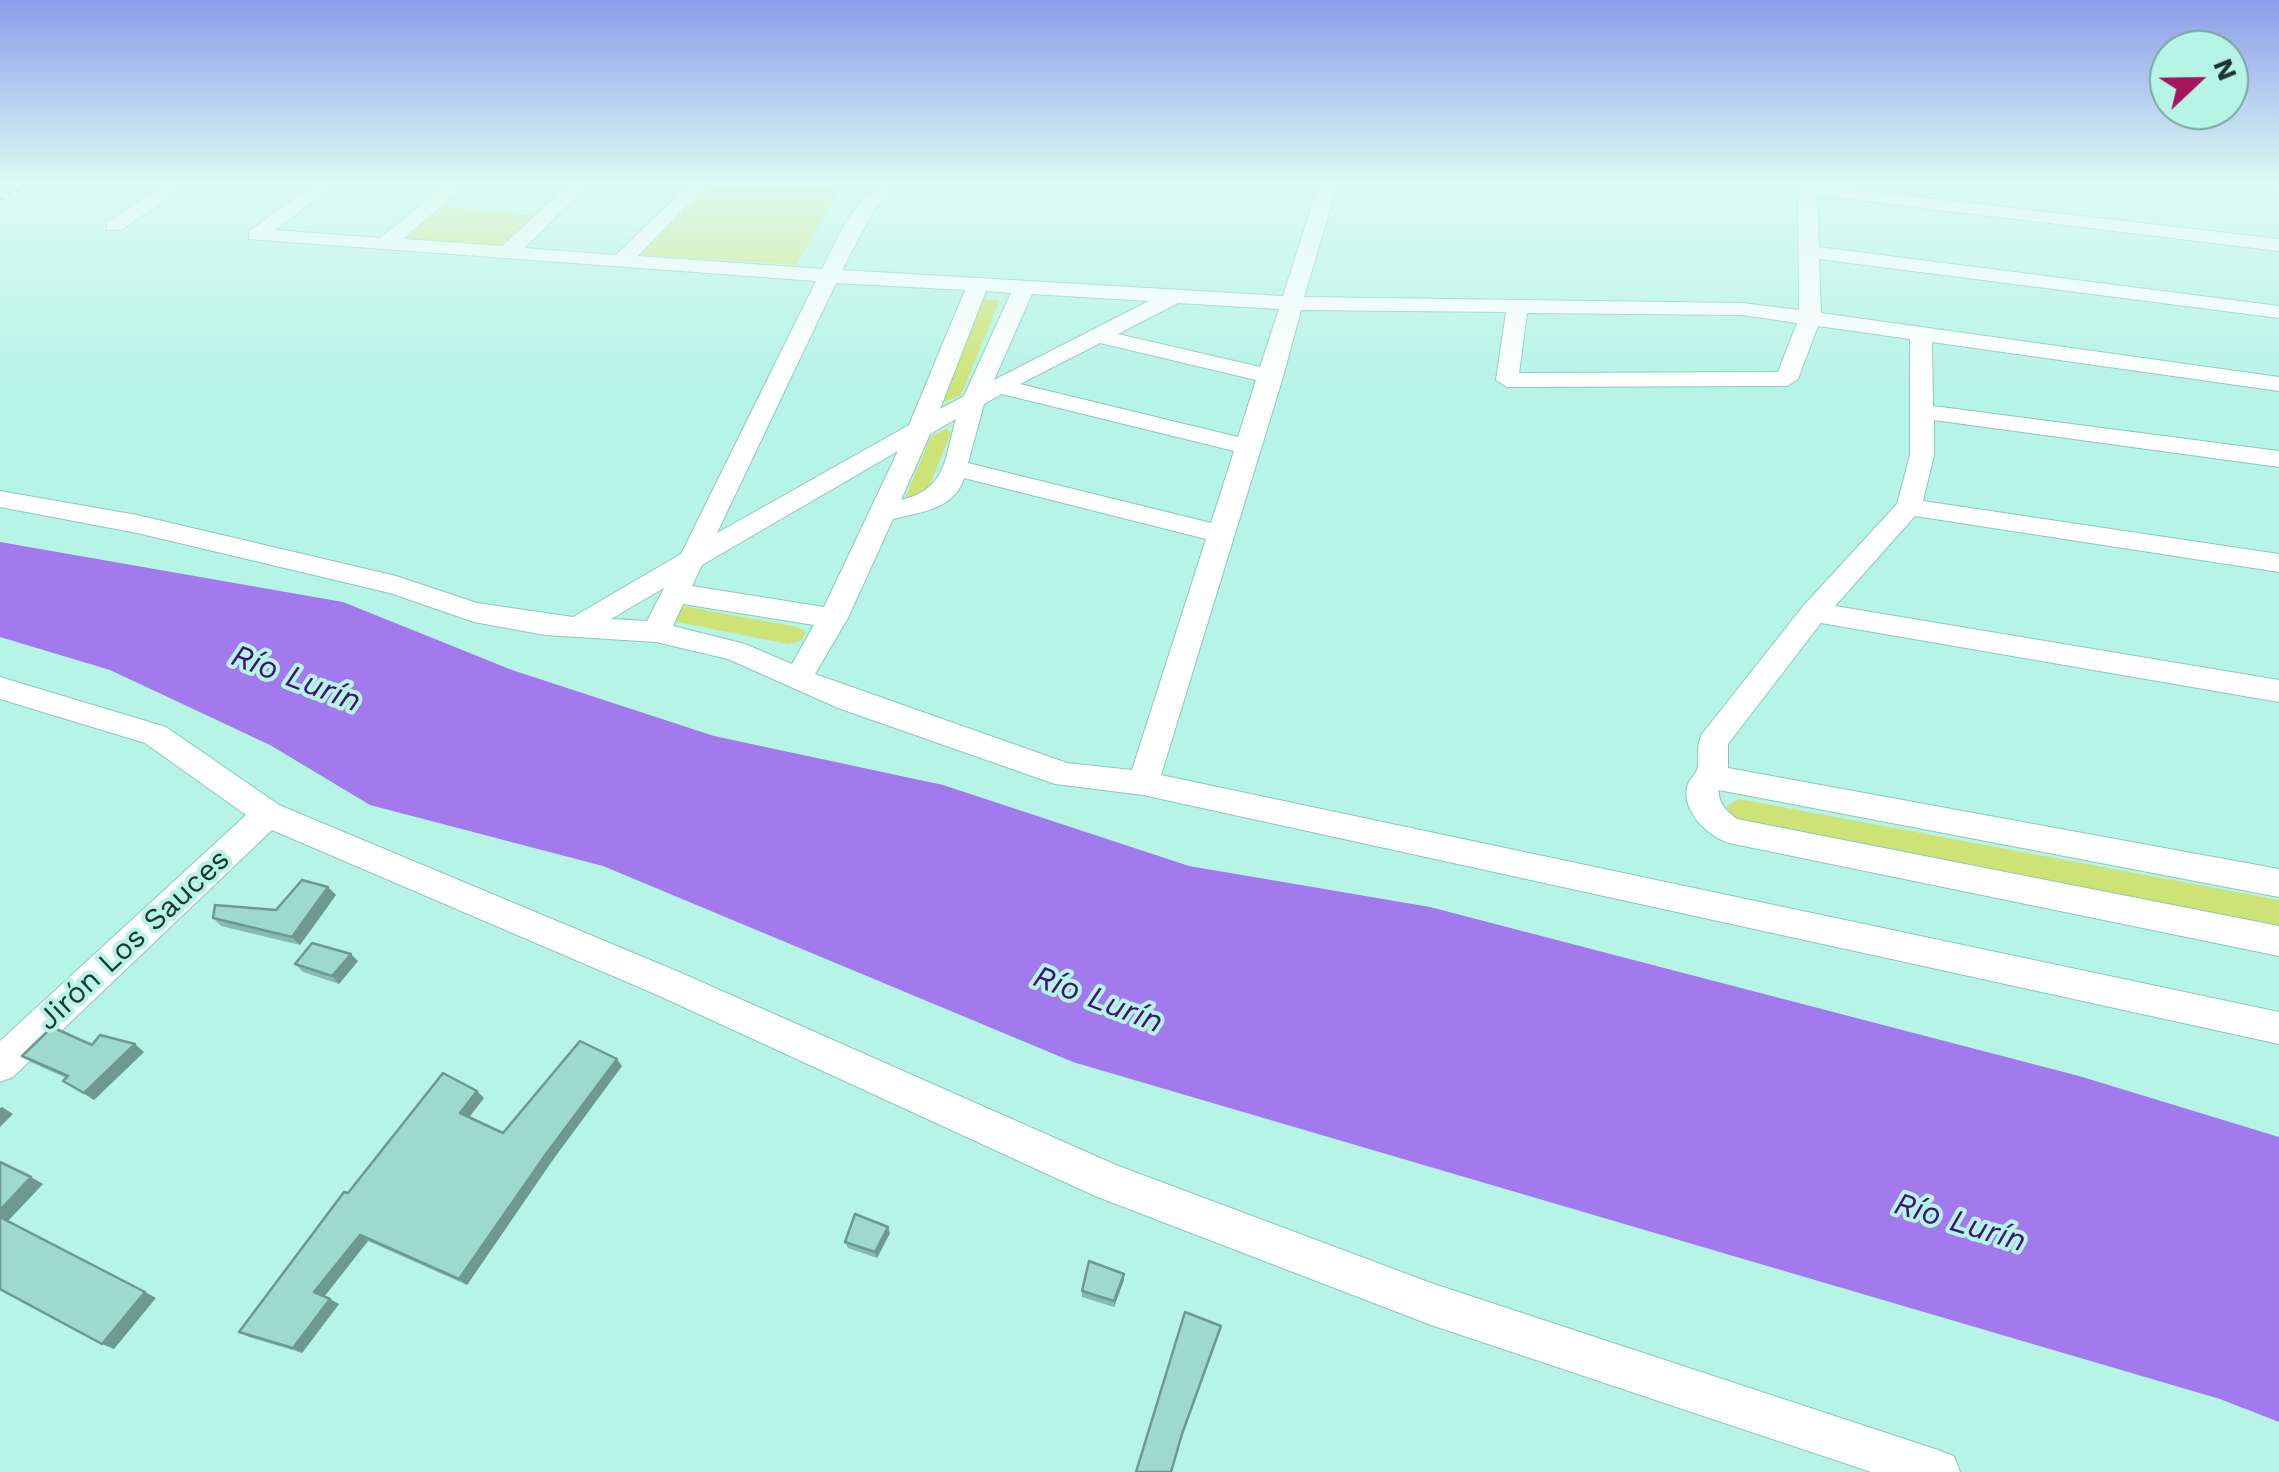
<!DOCTYPE html>
<html>
<head>
<meta charset="utf-8">
<style>
  body { margin:0 }
  #map { position:relative; width:2279px; height:1472px; overflow:hidden; background:#b6f4e5; font-family:"Work Sans",sans-serif }
  canvas { display:block }
  .north { position:absolute; left:2149px; top:30px; width:100px; height:100px; box-sizing:border-box; background:#b6f4e5; border:2px solid #79a89d; border-radius:50%; rotate:68deg; font-size:28px; font-weight:700; line-height:40px; text-align:center; color:#1d3631 }
  .north::after { content:''; display:block; margin:auto; width:35px; height:45px; background:#a5175c; clip-path:polygon(50% 0,100% 100%,50% 72%,0 100%) }
</style>
</head>
<body>
<div id="map">
<canvas width="2279" height="1472"></canvas>
<div class="north">N</div>
</div>
<script>
const context = document.querySelector('canvas').getContext('2d');
context.lineJoin = 'round';
function fill(path, color) {
  context.fillStyle = color;
  context.fill(path, 'evenodd');
}
function strokePath(path, color, width, dash) {
  context.strokeStyle = color;
  context.lineWidth = width;
  context.lineCap = dash ? 'butt' : 'round';
  context.setLineDash(dash || []);
  context.stroke(path);
}
function label(font, color, halo, rows, align = 'center') {
  context.font = font + ' "Work Sans",sans-serif';
  context.lineWidth = 8;
  context.setLineDash([]);
  context.textBaseline = 'middle';
  context.strokeStyle = halo;
  context.fillStyle = color;
  for (const [text, x, y, turn = 0] of rows) {
    context.save();
    context.translate(x, y);
    context.rotate((+turn || 0) * Math.PI / 180);
    context.textAlign = isNaN(turn) ? turn : align;
    if (halo) context.strokeText(text, 0, 0);
    context.fillText(text, 0, 0);
    context.restore();
  }
}
const green = new Path2D(`
  M714,183H843L796,265L641,255Z
  M443,206L534,216L500,250L406,239Z
  M980,299L1000,300L961,395L933,407Z
  M946,429L951,433L924,499L905,498L931,436Z
  M678,605L797,627L806,632L801,641L788,644L667,620Z
  M1739,799L2279,900V929L1743,826L1726,807Z`);
const water = new Path2D(`
  M0,542L343,602L512,670L714,736L943,785L1189,866L1430,907L2079,1076L2279,1137V1422L2220,1399L1073,1062L603,866L370,805L270,745L110,670L0,637Z`);
const path = new Path2D(`
  M0,200L29,183`);
const minor = new Path2D(`
  M168,183H190L121,230H107V222Z
  M316,183H338L275,230L380,238L448,183H468L403,239L502,246L571,183H591L524,248L616,255L690,183H709L638,256L822,269C841,234 857,183 902,183L875,208L842,270L1283,296L1319,183H1338L1304,297L1742,303L1799,310L1798,183L2279,239V251L1817,195L1819,247L2279,306V318L1819,259L1821,313L2279,377V391L1932,342L1933,406L2279,451V467L1934,420V455L1923,501L2279,554V572L1915,516L1835,606L2279,680V702L1821,623L1728,744V768L2279,869V897L1719,790C1718,804 1727,811 1737,819L2279,926V956L1729,843C1708,836 1682,812 1687,787C1689,778 1697,775 1698,766C1699,754 1696,745 1702,734L1804,605L1897,504L1910,455V339L1818,326L1798,379L1787,386L1507,387L1496,380L1506,312L1301,310L1283,377L1161,775L2279,1012V1044L1143,795L1055,784L838,708L728,659L656,642L545,635L474,622L390,593L137,533L0,507V491L137,515L396,576L477,603L573,617L681,554L816,281L249,239V231ZM836,283L965,290L909,425L717,533ZM986,291L1011,293L964,396L940,409ZM1032,294L1149,301L994,380ZM1178,303L1279,309L1260,367L1118,334ZM1527,313L1742,315L1797,323L1778,372L1519,373ZM1100,343L1256,380L1238,437L1020,384ZM1002,394L1234,451L1211,523L968,463L984,404ZM956,419C944,460 947,489 901,500L930,434ZM898,451L824,607L692,586L702,565ZM964,478L1206,539L1132,770L1067,763L815,674L848,618L893,519C921,512 955,509 964,478ZM664,588L647,621L611,619ZM683,604L814,625L792,664L745,644L673,626Z
  M2239,183H2279V192L2249,189Z
  M0,677L166,727L279,805L679,972L1116,1165L1431,1283L1938,1450L1954,1456L1960,1472H1871L1431,1325L1095,1196L655,994L272,830L13,1077L0,1082V1041L246,815L145,743L0,699Z`);
const wall = new Path2D(`
  M336,895L300,945L221,926L213,918L276,910Z
  M358,961L339,984L303,972L295,964Z
  M92,1045L144,1052L94,1100L63,1081L66,1078L33,1063L22,1056Z
  M622,1066L552,1161L467,1285L368,1241L324,1297L339,1304L302,1353L249,1337L239,1332L348,1193L477,1091L484,1098L469,1117L503,1133Z
  M890,1233L877,1258L848,1248L845,1242Z
  M1124,1280L1114,1307L1082,1297V1291Z`);
const shadedWall = new Path2D(`
  M328,887L336,895L300,945L292,937Z
  M351,954L358,961L339,984L332,976Z
  M135,1044L144,1052L94,1100L84,1093Z
  M617,1059L622,1066L552,1161L467,1285L459,1279L546,1154Z
  M477,1091L484,1098L467,1120L460,1113Z
  M2,1107L13,1114L0,1127V1108Z
  M31,1177L43,1184L8,1221L0,1217V1210Z
  M888,1227L890,1233L877,1258L875,1252Z
  M360,1235L368,1241L323,1298L314,1292Z
  M1124,1274V1280L1114,1307V1301Z
  M145,1292L156,1298L114,1349L102,1344Z
  M330,1299L339,1304L302,1353L293,1348Z`);
const building = new Path2D(`
  M302,880L328,887L292,937L213,918L215,905L276,910Z
  M312,943L351,954L332,976L295,964Z
  M52,1027L92,1045L100,1035L135,1044L84,1093L63,1081L68,1076L22,1056Z
  M580,1041L617,1059L546,1154L459,1279L360,1235L314,1292L330,1299L293,1348L239,1332L344,1192L348,1193L443,1073L477,1091L460,1113L503,1133Z
  M0,1162L31,1177L0,1210Z
  M855,1214L888,1227L875,1252L845,1242Z
  M0,1217L145,1292L102,1344L0,1289Z
  M1089,1261L1124,1274L1114,1301L1082,1291Z
  M1185,1312L1221,1326L1182,1434L1171,1472H1136Z`);
const streetNames = [
  ["Jirón Los Sauces",134,940,-43]
];
const waterNames = [
  ["Río Lurín",296,679,21],
  ["Río Lurín",1098,1000,21],
  ["Río Lurín",1960,1223,17]
];
fill(green, '#cee376');
fill(water, '#a37aed');
strokePath(minor, '#8bc8ba', 2);
strokePath(path, '#6e9b91', 4, [4, 5]);
fill(minor, '#fff');
fill(wall, '#87bbaf');
fill(shadedWall, '#6e998f');
fill(building, '#9ddacc');
strokePath(building, '#6e998f', 2.5);
const sky = context.createLinearGradient(0, 0, 0, 389);
sky.addColorStop(0, '#8c9dea');
sky.addColorStop(0.47, '#defaf3');
sky.addColorStop(1, '#defaf300');
context.fillStyle = sky;
context.fillRect(0, 0, 2279, 389);
label('30px', '#1d3631', '#b6f4e5', streetNames);
label('italic 32px', '#421078', '#b6f4e5', waterNames);
</script>
</body>
</html>
